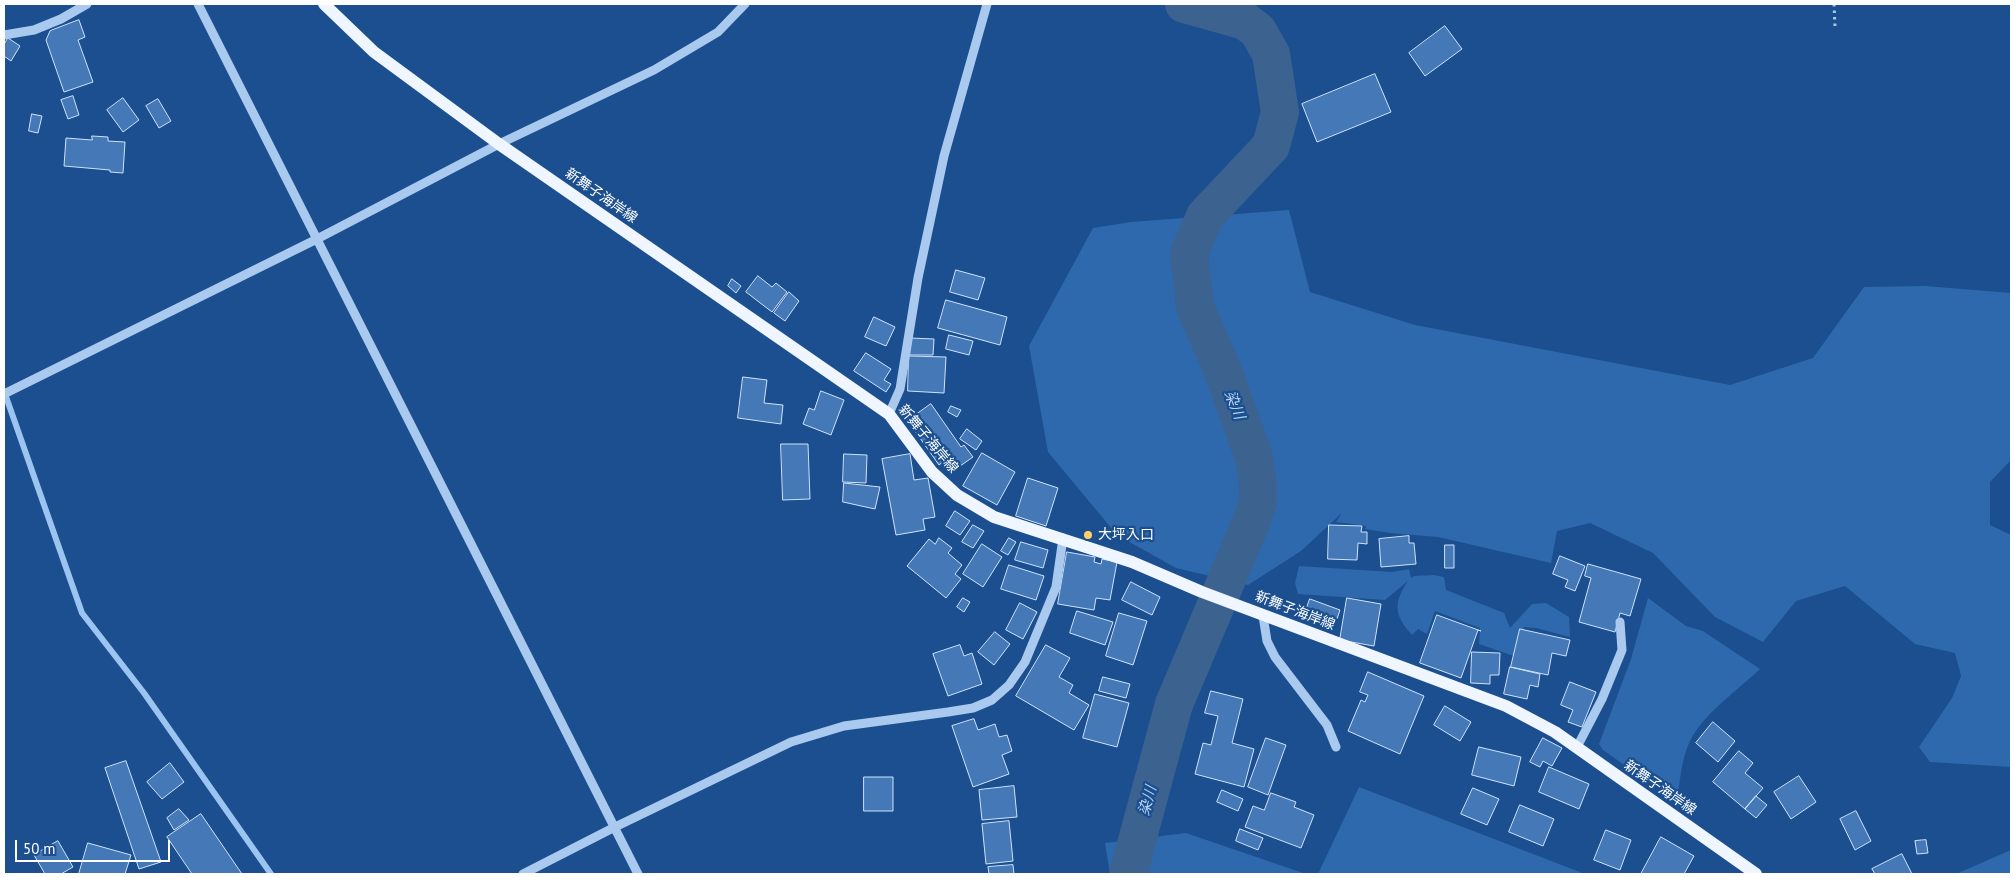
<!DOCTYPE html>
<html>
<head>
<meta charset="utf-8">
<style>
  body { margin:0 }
  #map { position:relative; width:2015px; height:878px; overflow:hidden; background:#1b4f8f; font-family:"PT Sans",sans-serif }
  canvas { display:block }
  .frame { position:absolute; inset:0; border:5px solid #fff; pointer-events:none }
  .scale { position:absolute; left:15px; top:840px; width:155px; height:22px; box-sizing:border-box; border:2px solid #fff; border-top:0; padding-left:6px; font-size:15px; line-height:18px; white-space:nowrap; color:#fff; -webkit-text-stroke:4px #1b4f8f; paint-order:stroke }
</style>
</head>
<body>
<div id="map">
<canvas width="2015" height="878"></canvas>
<div class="frame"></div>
<div class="scale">50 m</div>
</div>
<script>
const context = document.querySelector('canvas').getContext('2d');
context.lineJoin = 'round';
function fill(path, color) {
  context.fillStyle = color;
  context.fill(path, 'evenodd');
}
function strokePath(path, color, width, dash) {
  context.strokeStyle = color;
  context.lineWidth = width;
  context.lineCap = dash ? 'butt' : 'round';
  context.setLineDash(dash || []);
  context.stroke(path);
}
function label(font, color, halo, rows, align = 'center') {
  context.font = font + ' "PT Sans","Noto Sans JP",sans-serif';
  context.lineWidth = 4.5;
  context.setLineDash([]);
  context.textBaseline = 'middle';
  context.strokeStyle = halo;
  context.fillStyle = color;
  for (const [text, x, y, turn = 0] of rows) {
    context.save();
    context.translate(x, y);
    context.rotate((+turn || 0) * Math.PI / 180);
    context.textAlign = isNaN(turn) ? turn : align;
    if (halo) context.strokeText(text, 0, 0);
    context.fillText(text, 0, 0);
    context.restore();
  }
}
const green = new Path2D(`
  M1289,210L1310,292L1415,325L1730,385L1813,358L1864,287L1925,286L2011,293V460L1990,482V525L2011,535V767L1930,762L1919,747L1952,698L1961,676L1955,653L1915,644L1845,586L1796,601L1763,642L1715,617L1653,553L1590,523L1557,531L1551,563L1438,537L1390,533L1365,529L1366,526L1336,522L1342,513L1301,551L1248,585L1176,568L1117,535L1048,452L1029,346L1093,228L1131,222Z
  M1299,566L1392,572L1409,569L1411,578L1414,576L1434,575L1444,577L1446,590L1504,613L1510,628L1532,604L1546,603L1569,617L1570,637L1536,628L1524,627L1514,656L1479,644L1480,628L1435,611L1427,634L1418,629L1412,635C1394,615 1393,603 1408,581L1385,600L1298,594L1295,583Z
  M1648,598L1686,626L1703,631L1760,669C1737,691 1704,713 1690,741C1681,760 1680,782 1677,802L1603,750L1599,744L1631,659Z
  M1359,787L1585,874H1318Z
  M1186,833L1306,874H1110L1105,843Z
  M2011,850V874H1956Z`);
const stream = new Path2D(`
  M4,391L82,613L144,693L271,874`);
const river = new Path2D(`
  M1128,874L1174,704L1252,520L1258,502V485L1254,458L1223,371L1195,307L1189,254L1205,216L1271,146L1280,112L1271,54L1258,31L1245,21L1184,4`);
const building = new Path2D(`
  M79,20L85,37L78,40L93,82L64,92L46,40L50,31Z
  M1445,26L1462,49L1425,76L1409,53Z
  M8,38L20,46L11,61L4,56V45Z
  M1375,74L1391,112L1317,142L1302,104Z
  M73,96L79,115L68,119L61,100Z
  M123,98L139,120L123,132L107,110Z
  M158,99L171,121L159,128L146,106Z
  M32,114L42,116L38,133L29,131Z
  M92,136L108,137V141L125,142L123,173L110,172V170L64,166L66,138L92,140Z
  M956,270L985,278L978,300L950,292Z
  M758,276L772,287L776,283L787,292L772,312L746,292Z
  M732,279L741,286L736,293L728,286Z
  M789,292L799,301L785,321L774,313Z
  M946,300L1007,317L1000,345L938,328Z
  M874,317L895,327L886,346L865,337Z
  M949,335L973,341L969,355L946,349Z
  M910,338L934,339L933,355H910Z
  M866,353L891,369L884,380L891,384L886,392L854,371Z
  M909,356L946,357L944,393L908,391Z
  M743,377L767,380L764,403L783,405L781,424L738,418Z
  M821,391L844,400L831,435L803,424L809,408L814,410Z
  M931,404L961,447L964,445L973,457L953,471L945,460L939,465L915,431L920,427L913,417Z
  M951,406L961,410L957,417L948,412Z
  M967,429L982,441L976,450L960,439Z
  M781,444H808L810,499L783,500Z
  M982,453L1015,472L997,505L963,486Z
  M844,454L867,455L866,483L843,482Z
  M910,454L914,480L928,478L935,517L923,519L925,530L896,535L882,459Z
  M1028,478L1058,488L1046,526L1016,516Z
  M844,483L880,487L875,509L843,502Z
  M955,511L970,521L960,535L946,526Z
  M973,525L984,531L973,548L962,542Z
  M1329,525L1362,526L1361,532H1367V544L1358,543L1357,560L1328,559Z
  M1409,536V543H1414L1416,564L1381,567L1379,539Z
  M939,538L952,548L948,553L962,565L955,574L961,579L946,598L907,566L929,539L935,544Z
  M1009,538L1016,542L1008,555L1001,551Z
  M1021,542L1048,550L1043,568L1015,560Z
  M982,544L1002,557L983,587L963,574Z
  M1445,545H1454V568H1445Z
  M1067,552L1095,557L1094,562L1101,564L1102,559L1117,562L1110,600L1096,598L1094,610L1058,604Z
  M1560,556L1585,566L1575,591L1565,587L1568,580L1553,574Z
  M1588,564L1641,579L1630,616L1620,613L1615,632L1579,622L1591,578L1585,576Z
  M1009,565L1044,576L1036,600L1001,589Z
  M1131,582L1160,597L1152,615L1122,600Z
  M963,598L970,602L964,612L957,607Z
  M1347,598L1381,604L1374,646L1340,640Z
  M1310,599L1340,610L1337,619L1332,617L1328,626L1304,616Z
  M1020,603L1037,612L1023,639L1006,630Z
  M1077,611L1113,622L1105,645L1070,633Z
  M1119,613L1147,621L1133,665L1106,656Z
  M1437,615L1481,631L1478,630L1461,678L1420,663Z
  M1520,629L1570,640L1566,656L1552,653L1548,675L1511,667Z
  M995,632L1010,644L994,665L978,652Z
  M960,645L964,656L972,653L982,684L948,696L933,654Z
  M1046,645L1070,658L1059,677L1073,685L1069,693L1089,705L1074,730L1016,696Z
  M1472,652L1500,653L1499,675H1490V684L1471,683Z
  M1510,667L1540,674L1538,687L1530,685L1527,699L1504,694Z
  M1368,672L1424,696L1400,754L1348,731L1361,700L1365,702L1368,695L1360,692Z
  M1103,677L1130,684L1126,698L1099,691Z
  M1570,682L1596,692L1582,727L1568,722L1573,710L1561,705Z
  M1211,691L1243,699L1232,743L1254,749L1244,787L1195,774L1203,743L1211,745L1218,716L1205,713Z
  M1095,694L1129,703L1117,747L1083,738Z
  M1445,706L1471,722L1460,741L1434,725Z
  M974,719L978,730L995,724L999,737L1007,735L1012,751L1002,755L1009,774L973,787L952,726Z
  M1713,722L1735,741L1718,762L1696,743Z
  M1266,738L1286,745L1268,795L1248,787Z
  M1543,738L1562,748L1552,766L1543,761L1540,767L1530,762Z
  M1479,747L1521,757L1514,786L1472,775Z
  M1739,751L1753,763L1745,773L1763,788L1745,809L1713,782Z
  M126,761L161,862L139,869L105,768Z
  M170,763L184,782L162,799L147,782Z
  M1549,767L1589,784L1579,809L1539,792Z
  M1799,776L1816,802L1791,819L1774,792Z
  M864,777H893V811H864Z
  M1014,786L1017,817L982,820L979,790Z
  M1473,788L1499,799L1487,825L1461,814Z
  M1222,790L1243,799L1238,811L1217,802Z
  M1271,793L1296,802L1294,807L1314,815L1301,848L1245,827L1253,806L1264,810Z
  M1756,796L1767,805L1756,818L1745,809Z
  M1520,805L1554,819L1543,846L1509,832Z
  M179,809L189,820L174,830L167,818Z
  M1856,811L1871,841L1855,850L1840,819Z
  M201,814L242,874H192L167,837Z
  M1009,821L1013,861L986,864L982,824Z
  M1240,829L1263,838L1258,850L1236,841Z
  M1606,830L1631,840L1620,870L1594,860Z
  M1661,837L1694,856L1684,874H1641Z
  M1926,840L1928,853L1917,854L1915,841Z
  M58,841L73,867L61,874H45L34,855Z
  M88,843L131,855L125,874H79Z
  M1902,854L1912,874H1875L1872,869Z
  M1013,865L1014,874H989L988,867Z`);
const path = new Path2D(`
  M1834,4L1835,27`);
const minor = new Path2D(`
  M198,4L638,874
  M4,35L34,30L61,19L87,4
  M4,394L317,239L499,144L654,70L718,32L745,4
  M889,414L900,389L918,278L944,156L987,4
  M1263,616L1267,641L1275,657L1327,725L1336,747
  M1577,747L1602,699L1622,650L1620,622
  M523,874L613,828L791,742L844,726L948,712L973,708L992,700L1009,685L1025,662L1056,587L1063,538`);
const major = new Path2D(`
  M324,4L374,52L499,144L889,414L932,472L957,495L994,517L1132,562L1202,592L1506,706L1555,732L1756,874`);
const markers = [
  [1088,535,5,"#ffd166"]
];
const streetNames = [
  ["新舞子海岸線",601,196,35],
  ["新舞子海岸線",928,439,50],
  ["新舞子海岸線",1295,611,21],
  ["新舞子海岸線",1660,788,35]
];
const poiNames = [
  ["大坪入口",1098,535]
];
const waterNames = [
  ["染川",1234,405,68],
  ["染川",1148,801,-75]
];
fill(green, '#2e69ad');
strokePath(stream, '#9cc4f0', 6);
strokePath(river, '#3c6290', 38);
fill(building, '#4478b7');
strokePath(building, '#cfe3fa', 1);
strokePath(path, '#a9c9ee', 3, [2.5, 4]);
strokePath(minor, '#a9c9ee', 9);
strokePath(major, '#f0f6ff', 12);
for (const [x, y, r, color] of markers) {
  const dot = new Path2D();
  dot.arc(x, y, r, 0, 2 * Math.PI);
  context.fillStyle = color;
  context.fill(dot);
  strokePath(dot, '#1b4f8f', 2);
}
label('14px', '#fff', '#1b4f8f', streetNames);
label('14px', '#fff', '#1b4f8f', poiNames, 'left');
label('italic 15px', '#b5d3f5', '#1b4f8f', waterNames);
</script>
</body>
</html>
